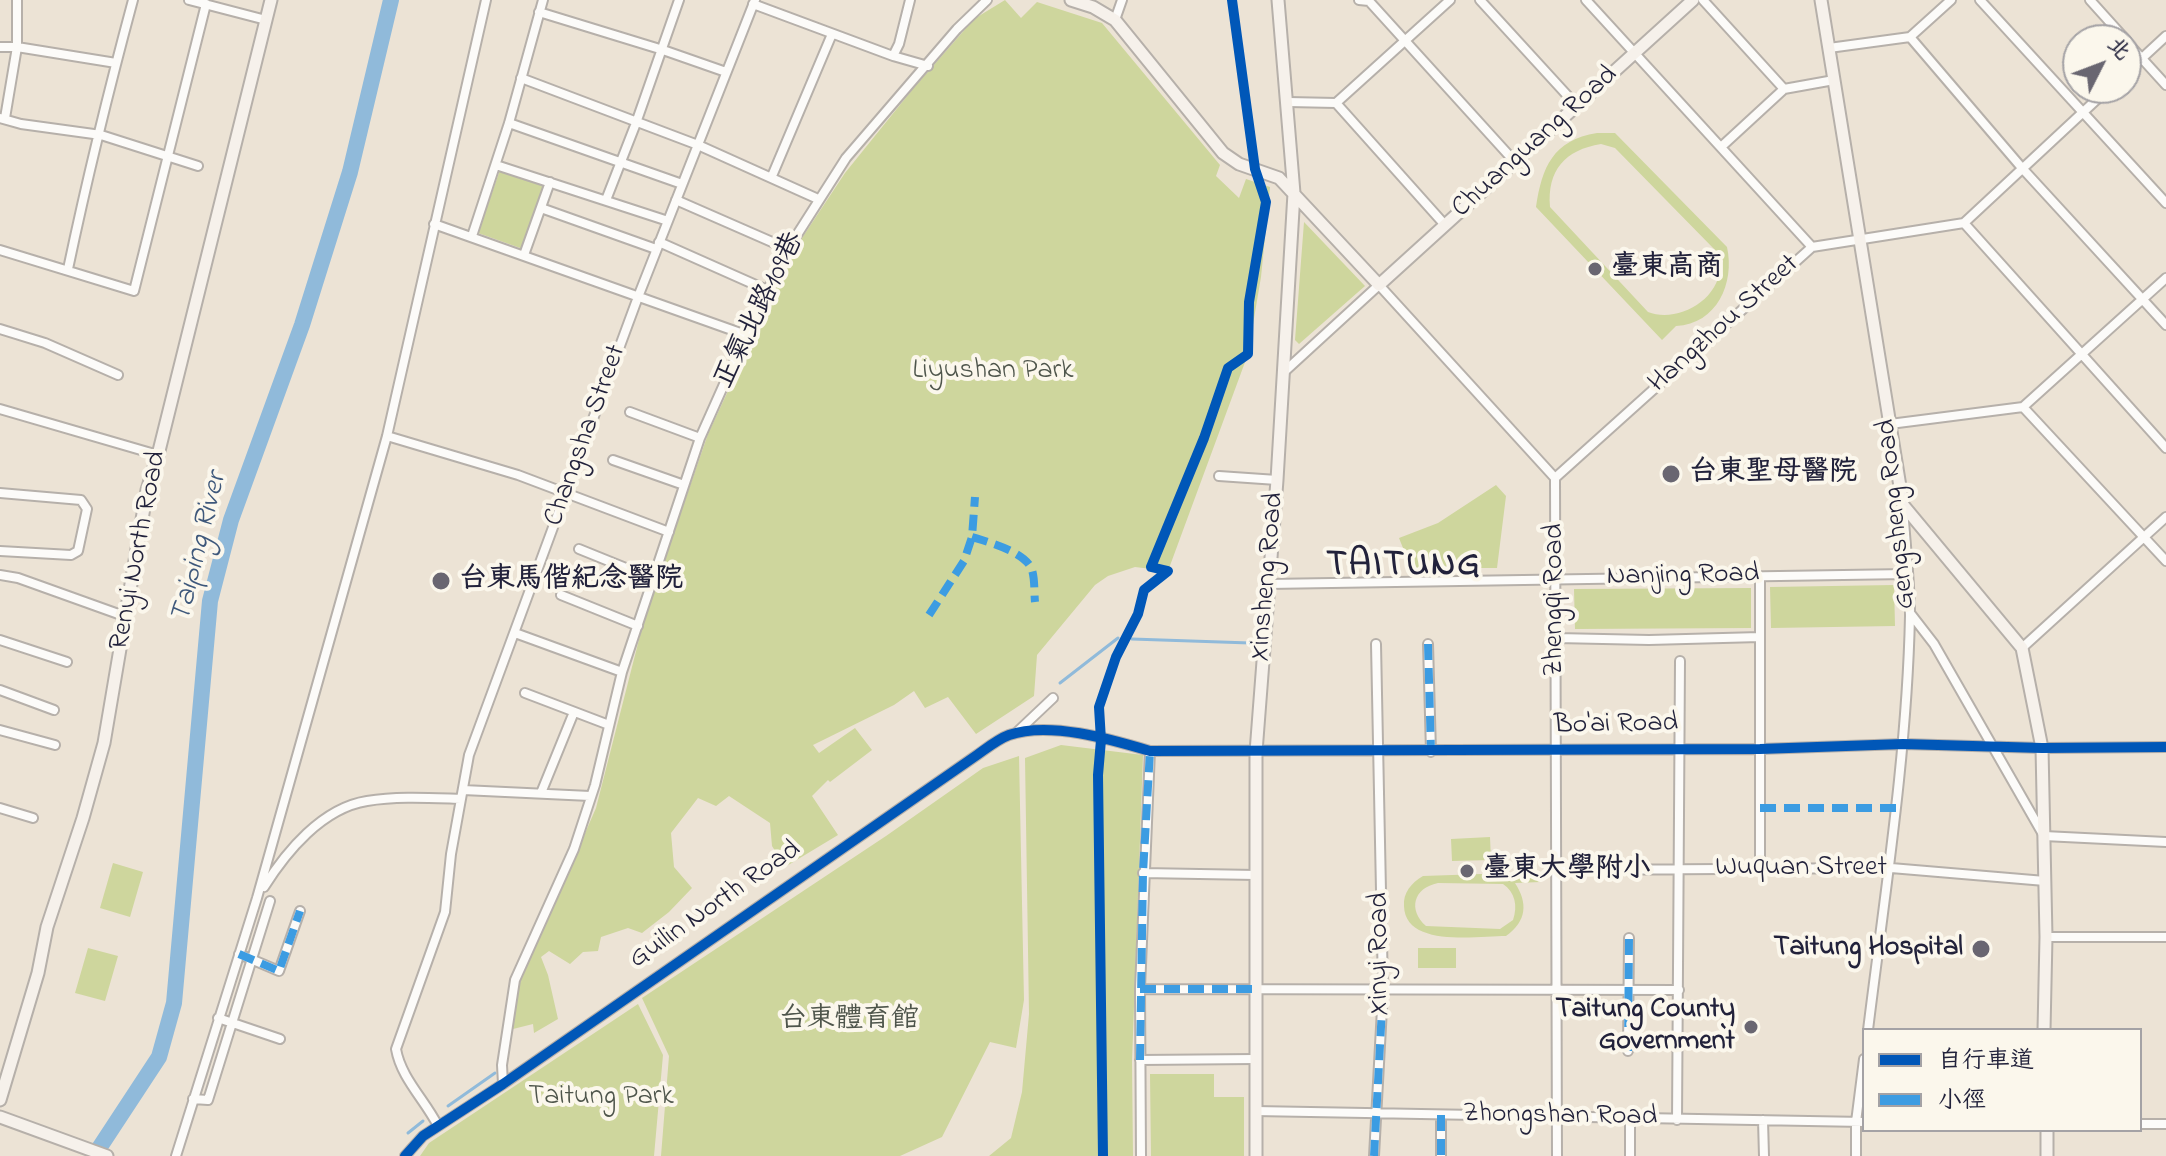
<!DOCTYPE html>
<html>
<head>
<meta charset="utf-8">
<style>
  body { margin:0 }
  #map { position:relative; width:2166px; height:1156px; overflow:hidden; background:#ece3d5; font-family:"Indie Flower","LXGW WenKai TC",sans-serif }
  canvas { display:block }
  .legend { position:absolute; left:1862px; top:1028px; width:280px; height:104px; box-sizing:border-box; background:#fbf7ec; border:2px solid #a4a2a5; margin:0; padding:10px 14px; list-style:none; font-size:24px; color:#22223b }
  .legend li { display:flex; align-items:center; gap:16px; height:40px }
  .legend b { width:40px; border:2px solid #a4a2a5 }
  .north { position:absolute; left:2062px; top:24px; width:80px; height:80px; box-sizing:border-box; background:#fbf7ec; border:2px solid #a4a2a5; border-radius:50%; rotate:48deg; font-size:22px; font-weight:700; line-height:32px; text-align:center; color:#22223b }
  .north::after { content:''; display:block; margin:auto; width:28px; height:36px; background:#696671; clip-path:polygon(50% 0,100% 100%,50% 72%,0 100%) }
</style>
</head>
<body>
<div id="map">
<canvas width="2166" height="1156"></canvas>
<ul class="legend">
<li><b style="height:10px;background:#0057b8"></b>自行車道</li>
<li><b style="height:10px;background:#3c9ce2"></b>小徑</li>
</ul>
<div class="north">北</div>
</div>
<script>
const context = document.querySelector('canvas').getContext('2d');
context.lineJoin = 'round';
function fill(path, color) {
  context.fillStyle = color;
  context.fill(path, 'evenodd');
}
function strokePath(path, color, width, dash) {
  context.strokeStyle = color;
  context.lineWidth = width;
  context.lineCap = dash ? 'butt' : 'round';
  context.setLineDash(dash || []);
  context.stroke(path);
}
function label(font, color, halo, rows, align = 'center') {
  context.font = font + ' "Indie Flower","LXGW WenKai TC",sans-serif';
  context.lineWidth = 8;
  context.setLineDash([]);
  context.textBaseline = 'middle';
  context.strokeStyle = halo;
  context.fillStyle = color;
  for (const [text, x, y, turn = 0] of rows) {
    context.save();
    context.translate(x, y);
    context.rotate((+turn || 0) * Math.PI / 180);
    context.textAlign = isNaN(turn) ? turn : align;
    if (halo) context.strokeText(text, 0, 0);
    context.fillText(text, 0, 0);
    context.restore();
  }
}
const green = new Path2D(`
  M1005,0L1021,18L1037,2L1102,23L1220,165L1216,176L1239,198L1246,179L1270,187L1261,277L1248,354L1168,571L1135,567L1108,576L1095,585L1037,655L1034,696L976,734L948,697L925,708L914,691L894,705L813,745L819,753L855,728L872,750L830,782L828,780L812,796L838,835L785,867L772,846L770,823L729,796L716,806L698,798L671,833L674,867L692,888L669,912L642,933L628,928L601,937L598,951L583,952L570,964L549,951L541,957L548,975L558,1019L534,1033L533,1024L513,1029L515,994L596,808L645,616L708,434L792,253L845,173L912,90L974,19Z
  M1597,133H1615L1727,247C1735,283 1717,324 1676,326L1662,340L1536,207C1542,167 1553,140 1597,133ZM1601,144L1615,148L1715,250C1717,256 1720,264 1720,269C1717,302 1676,323 1648,312L1550,207C1547,170 1565,150 1601,144Z
  M500,170L546,186L523,249L478,233Z
  M1304,222L1365,286L1299,344L1295,340Z
  M1496,485L1506,496L1497,568H1411L1399,538L1438,523Z
  M1894,585L1895,626L1771,628L1770,587Z
  M1751,588V628L1575,629L1574,589Z
  M1061,745L1143,755L1132,1062L1133,1156H989L1011,1138L1022,1092L1029,1014L1025,758Z
  M1019,756L1024,1000L1016,1048L990,1042L942,1137L900,1156H661L669,1056L642,998L886,836L983,768Z
  M1490,837L1491,860L1452,861L1451,839Z
  M113,863L143,872L130,917L100,908Z
  M1540,872L1541,882L1515,883C1528,903 1527,921 1506,936C1478,936 1405,948 1404,906C1403,893 1411,883 1423,876ZM1438,883L1503,884C1515,892 1518,906 1513,920L1500,929L1426,926C1408,910 1413,888 1438,883Z
  M88,948L118,956L105,1001L75,993Z
  M1418,948H1456V968H1418Z
  M638,1004L663,1055L654,1156H420L429,1143Z
  M1150,1074H1214V1097H1244V1156H1151Z`);
const stream = new Path2D(`
  M1132,639L1250,643
  M1060,683L1118,638
  M448,1106L495,1073
  M408,1133L423,1121`);
const river = new Path2D(`
  M94,1156L159,1057L174,1003L210,601L231,520L302,325L350,172L391,0`);
const street = new Path2D(`
  M189,0L266,20
  M1359,0L1369,1L1515,162
  M1480,0L1577,106
  M1586,0L1812,247
  M1703,0L1784,89
  M1980,0L2166,203
  M2090,0L2126,40
  M753,4L893,56L928,66
  M539,12L663,50L726,72
  M1115,20L1122,0
  M1910,37L2022,168L2166,325
  M2126,41L2166,85
  M0,47H17L116,63
  M1829,48L1910,37L1951,0
  M893,56L899,44L910,0
  M2126,73L2166,36
  M521,78L698,145L818,199
  M1288,102L1336,103L1450,0
  M1336,103L1445,225
  M0,118L21,124L101,135L198,166
  M5,118L17,47V0
  M509,123L682,184
  M1721,147L1784,89L1834,80
  M496,165L668,221
  M772,176L832,34
  M606,200L636,123L679,0
  M676,200L788,249
  M541,208L656,249
  M1964,223L2166,448
  M434,224L746,335
  M472,236L509,123L543,0
  M659,242L767,290
  M0,250L134,291L206,4
  M524,255L550,182
  M68,269C87,179 109,89 133,0
  M0,329L45,343L118,375
  M1284,372L1379,285L1555,478L1557,1156
  M2023,407L2166,561
  M0,409L158,455
  M630,412L700,438
  M1890,424L2023,407L2166,278
  M387,436L518,475L669,532
  M613,460L684,485
  M1219,476L1277,480
  M1555,478L1812,247L1964,223L2109,88
  M0,493L81,500L87,509L78,551L71,555L0,551
  M579,549L653,579
  M0,575L18,578L124,616
  M1268,584L1907,574
  M561,595L638,626
  M1910,613L1934,644L2044,836L2166,842
  M515,633L622,672
  M1557,638L1649,640L1760,637
  M0,640L67,662
  M1428,644L1431,752
  M2022,648L2166,517
  M0,690L54,710
  M525,693L609,725
  M0,730L55,745
  M1016,733L1053,698
  M463,790L590,796
  M541,793L574,712
  M0,808L33,818
  M1760,869V576
  M1556,870L1891,868L2045,881
  M1143,873L1256,875
  M264,887C286,852 322,808 367,801C397,796 430,798 461,799
  M2046,937H2166
  M239,954L279,971L300,911
  M1140,989L1679,990
  M218,1018L280,1039
  M1868,1030C1885,892 1907,755 1910,616C1910,579 1905,542 1903,506
  M1628,1051L1629,938
  M1140,1060L1255,1059
  M503,1084L502,1065L515,980L574,849L595,785L622,672L700,438L746,335L788,249L846,158L957,29L987,0
  M193,1099L208,1100L270,901
  M1255,1111L1864,1122
  M1441,1115V1156
  M1677,1120L1680,661
  M1763,1120L1764,1156
  M2140,1124H2166
  M438,1126C425,1100 401,1078 396,1049L445,912L451,854L469,755L638,297L755,0
  M176,1156L257,898L387,436L486,0
  M405,1156L423,1136L503,1084L977,755C987,748 998,739 1009,735C1049,721 1110,739 1150,751L1760,749L1903,744L2042,748L2166,747
  M1141,1156L1140,989L1150,751
  M1374,1156L1383,990L1376,644
  M1630,1156V1119
  M1856,1156V1122L1864,1059`);
const secondary = new Path2D(`
  M1071,0L1093,7L1115,20L1223,153L1239,164L1279,178L1379,285L1693,0
  M1821,0L1903,505L2022,648L2042,748L2046,937L2044,1030
  M0,1100L38,973L47,927L83,818L104,743L147,490L158,455L271,0
  M0,1117L107,1156
  M2047,1130V1156
  M1256,1156V752L1277,480L1294,193L1278,0`);
const quiet = new Path2D(`
  M972,537C988,542 1026,552 1032,570C1035,580 1034,592 1035,602
  M929,615L964,561L972,537L975,497
  M1428,644L1431,752
  M1760,808H1898
  M239,954L279,971L300,911
  M1140,989H1255
  M1628,1051L1629,938
  M1140,1060L1143,873L1150,751
  M1441,1115V1156
  M1374,1156L1383,990`);
const cycleway = new Path2D(`
  M405,1156L423,1136L503,1084L977,755C987,748 998,739 1009,735C1049,721 1110,739 1150,751L1760,749L1903,744L2042,748L2166,747
  M1103,1156L1098,775L1101,740L1099,707L1116,657L1138,614L1144,590L1168,571L1151,567L1204,438L1228,368L1248,354L1249,302L1266,202L1255,169L1232,0`);
const markers = [
  [1595,269,8,"#696671"],
  [1671,474,10,"#696671"],
  [441,581,10,"#696671"],
  [1467,871,8,"#696671"],
  [1981,949,10,"#696671"],
  [1751,1027,8,"#696671"]
];
const streetNames = [
  ["Chuanguang Road",1536,143,-42],
  ["正氣北路109巷",761,311,-64],
  ["Hangzhou Street",1725,325,-42],
  ["Changsha Street",587,436,-70],
  ["Gengsheng Road",1898,514,-96],
  ["Renyi North Road",140,551,-79],
  ["Xinsheng Road",1269,577,-85],
  ["Nanjing Road",1683,577,-1],
  ["Zhengqi Road",1556,600,-90],
  ["Bo'ai Road",1616,726,-1],
  ["Wuquan Street",1801,869],
  ["Guilin North Road",716,906,-35],
  ["Xinyi Road",1381,954,-90],
  ["Zhongshan Road",1560,1117,1]
];
const poiNames = [
  ["臺東高商",1611,269],
  ["台東聖母醫院",1689,474],
  ["台東馬偕紀念醫院",459,581],
  ["臺東大學附小",1483,871],
  ["Taitung Hospital",1963,949,"right"],
  ["Taitung County",1735,1011,"right"],
  ["Government",1735,1043,"right"]
];
const parkNames = [
  ["Liyushan Park",993,372],
  ["台東體育館",849,1021],
  ["Taitung Park",601,1098]
];
const waterNames = [
  ["Taiping River",201,548,-76]
];
const districtNames = [
  ["TAITUNG",1404,568]
];
fill(green, '#ced69d');
strokePath(stream, '#90bada', 3);
strokePath(river, '#90bada', 16);
strokePath(street, '#b6b0aa', 12);
strokePath(secondary, '#b6b0aa', 15);
strokePath(street, '#fcfbf9', 8);
strokePath(secondary, '#f6f1eb', 11);
strokePath(quiet, '#3c9ce2', 8, [16, 8]);
strokePath(cycleway, '#0057b8', 10);
for (const [x, y, r, color] of markers) {
  const dot = new Path2D();
  dot.arc(x, y, r, 0, 2 * Math.PI);
  context.fillStyle = color;
  context.fill(dot);
  strokePath(dot, '#fbf7ec', 3);
}
label('28px', '#22223b', '#fbf7ec', streetNames);
label('bold 28px', '#22223b', '#fbf7ec', poiNames, 'left');
label('28px', '#4e554b', '#fbf7ec', parkNames);
label('italic 30px', '#3e587b', '#fbf7ec', waterNames);
context.letterSpacing = '2px';
label('bold 36px', '#22223b', '#fbf7ec', districtNames);
context.letterSpacing = '0px';
</script>
</body>
</html>
